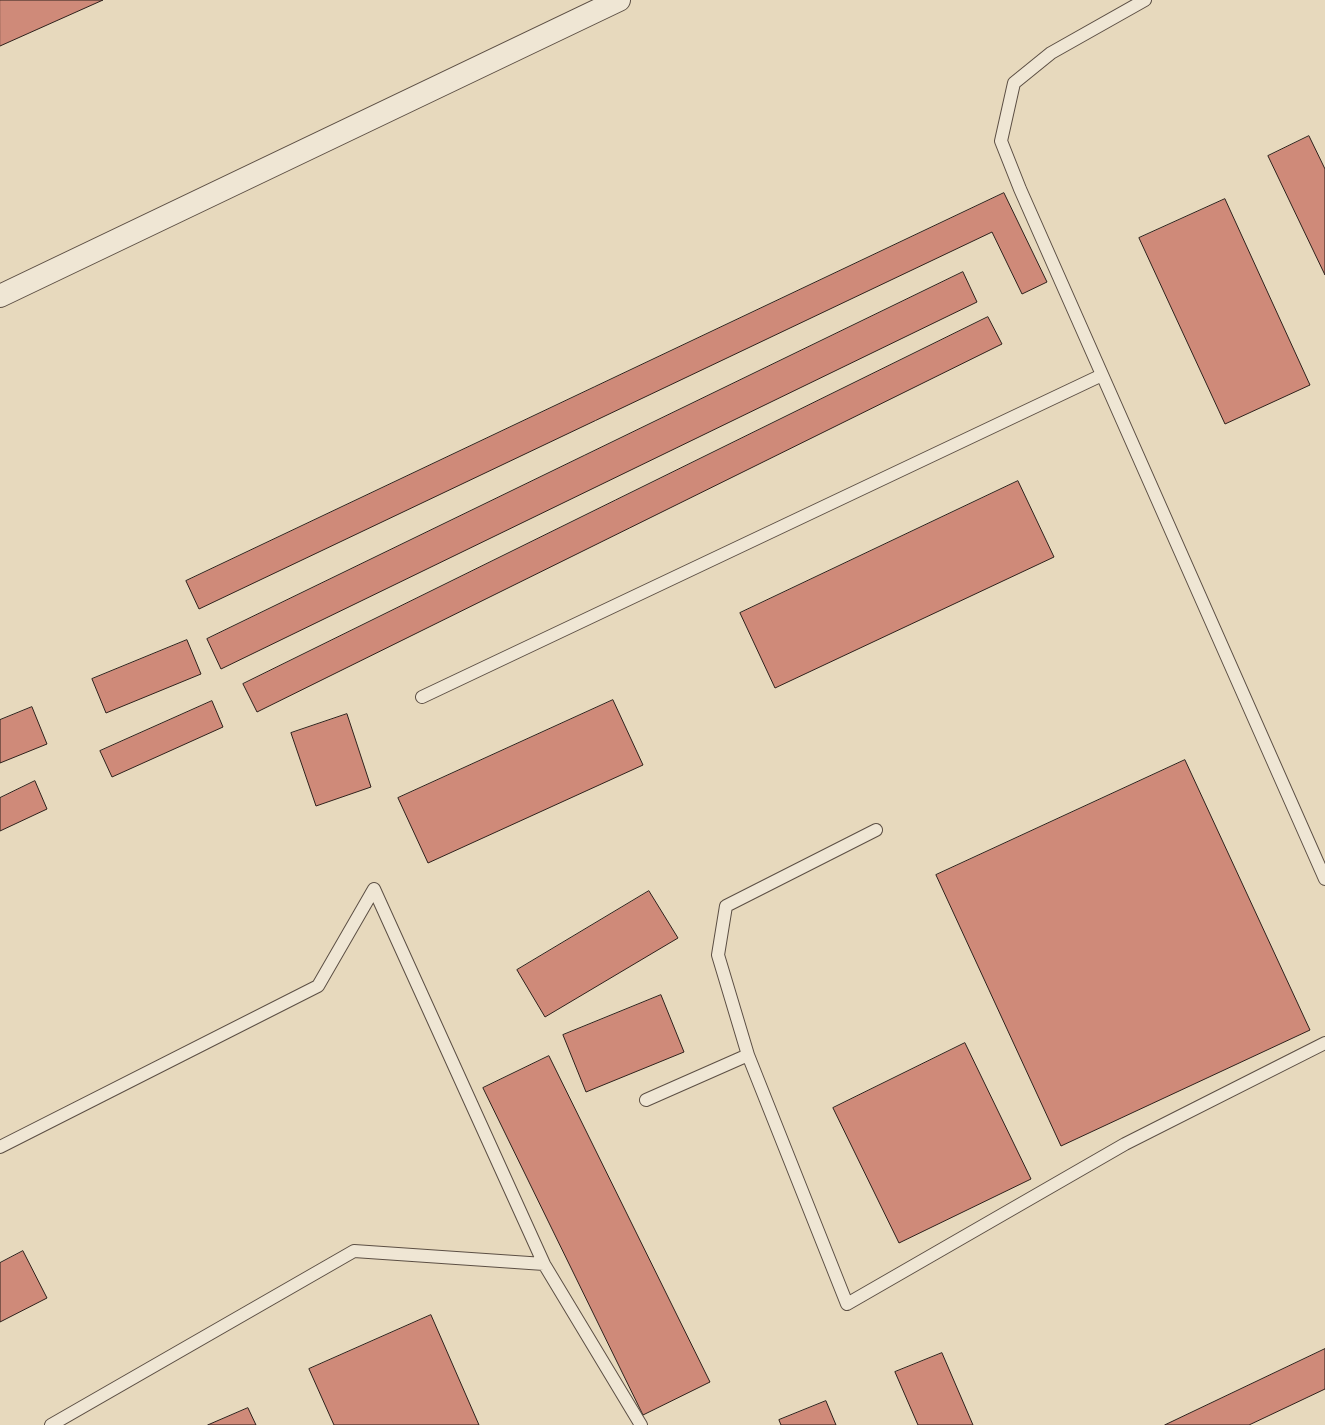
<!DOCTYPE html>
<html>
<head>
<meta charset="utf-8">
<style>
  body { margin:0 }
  canvas { display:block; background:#e7d9bd }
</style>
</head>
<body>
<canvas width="1325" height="1425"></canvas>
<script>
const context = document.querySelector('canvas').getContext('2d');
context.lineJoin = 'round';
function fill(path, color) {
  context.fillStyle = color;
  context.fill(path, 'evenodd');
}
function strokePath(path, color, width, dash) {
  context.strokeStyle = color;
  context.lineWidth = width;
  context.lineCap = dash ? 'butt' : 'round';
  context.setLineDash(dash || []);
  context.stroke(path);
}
const building = new Path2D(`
  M0,0H103L0,46Z
  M1309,136L1325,169V275L1268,156Z
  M1004,193L1047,282L1022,294L992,232L199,609L186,581Z
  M1225,199L1310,385L1225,424L1139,238Z
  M963,272L977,302L221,669L207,639Z
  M988,317L1002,344L257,712L243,684Z
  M1018,481L1054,557L775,688L740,613Z
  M187,640L201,674L106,713L92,679Z
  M613,700L643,765L428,863L398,798Z
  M212,701L223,727L112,777L100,751Z
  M32,707L47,744L0,763V720Z
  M347,714L371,787L316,806L291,733Z
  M1185,760L1310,1030L1061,1146L936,875Z
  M35,781L47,809L0,831V798Z
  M649,891L678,938L545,1017L517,970Z
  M661,995L684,1052L586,1092L563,1035Z
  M965,1043L1031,1179L899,1243L833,1108Z
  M549,1056L710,1382L643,1415L483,1088Z
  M23,1251L47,1298L0,1322V1263Z
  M431,1315L479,1425H334L309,1369Z
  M1325,1349V1389L1249,1425H1165Z
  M942,1353L973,1425H918L895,1372Z
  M826,1401L836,1425H781L779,1420Z
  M248,1408L256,1425H208Z`);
const service = new Path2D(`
  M1145,0L1051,53L1014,83L1001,141L1020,189L1325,879
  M422,697L1102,375
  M748,1055L718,955L726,906L876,830
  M646,1100L748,1055L847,1304L1125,1144L1325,1043
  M0,1147L318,986L374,889L544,1264L641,1425
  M51,1425L354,1251L544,1264`);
const minor = new Path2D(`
  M0,296L619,0`);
fill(building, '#cf8a79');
strokePath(building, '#2e211c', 1);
strokePath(service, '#5c4f44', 14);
strokePath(minor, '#5c4f44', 24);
strokePath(service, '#efe6d4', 12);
strokePath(minor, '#efe6d4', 22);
</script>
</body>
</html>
